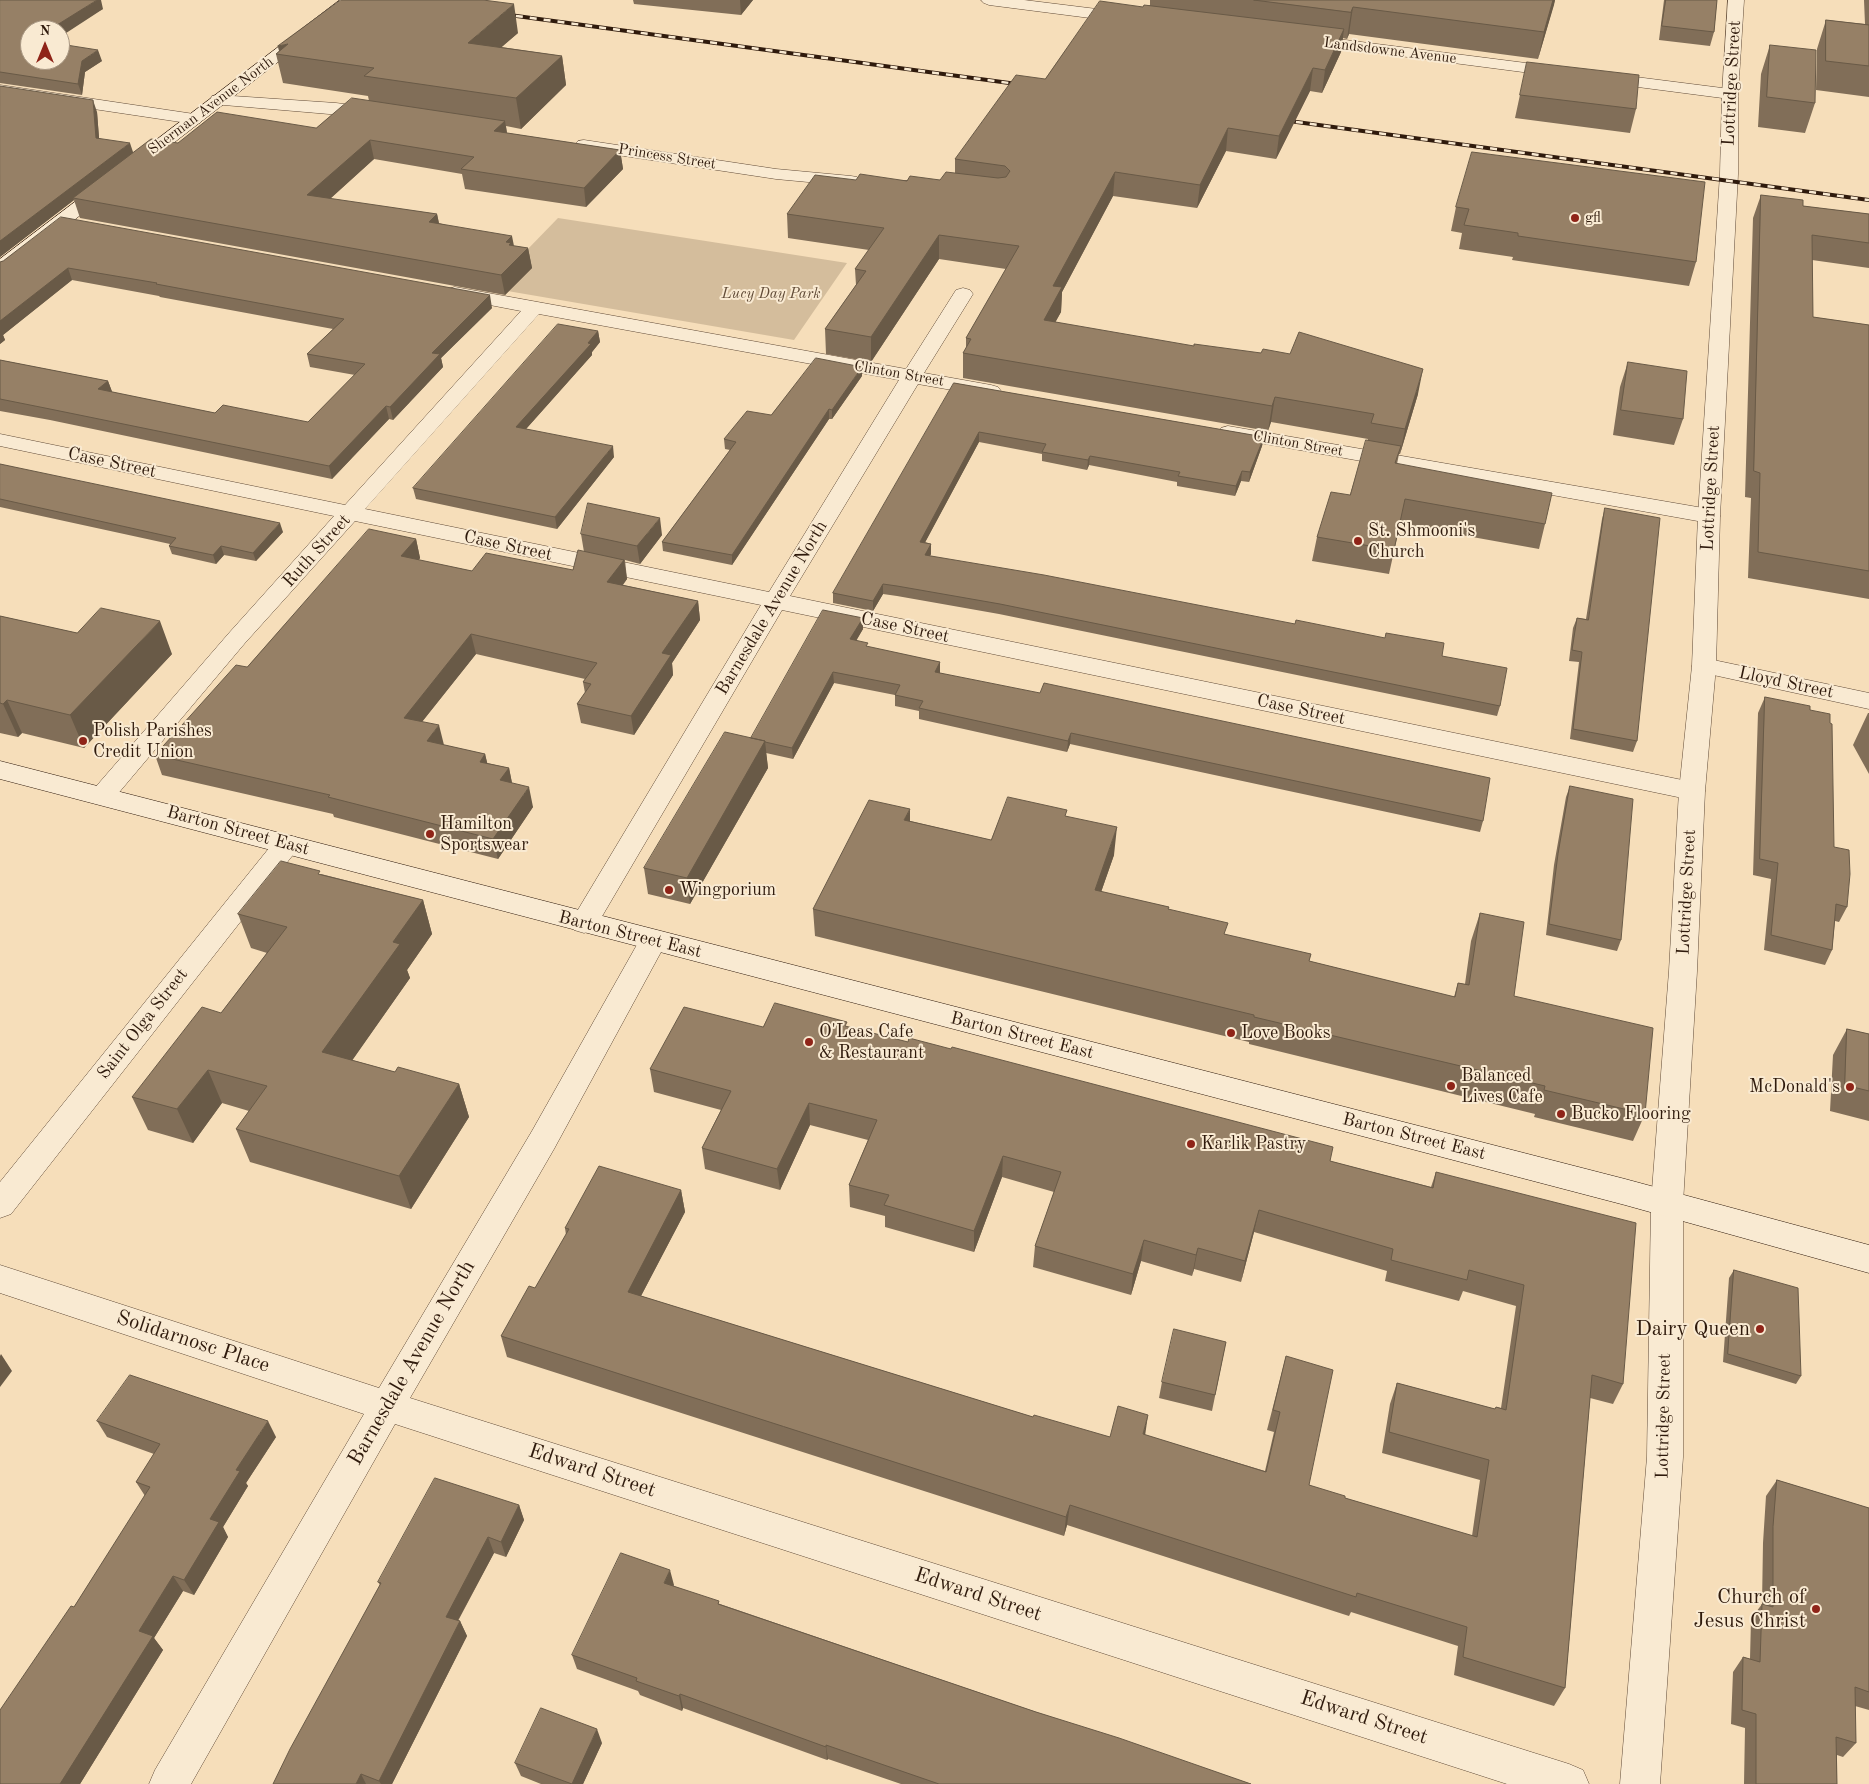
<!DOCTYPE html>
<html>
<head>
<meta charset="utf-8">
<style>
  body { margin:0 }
  #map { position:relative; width:1869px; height:1784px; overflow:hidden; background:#f6deba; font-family:"Old Standard TT",serif }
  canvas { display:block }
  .north { position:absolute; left:20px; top:20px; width:50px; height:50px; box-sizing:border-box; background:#f9ead2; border:1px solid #a89783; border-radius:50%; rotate:0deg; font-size:14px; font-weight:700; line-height:20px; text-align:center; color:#2f1a0c }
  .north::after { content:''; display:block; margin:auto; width:18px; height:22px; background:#8f2418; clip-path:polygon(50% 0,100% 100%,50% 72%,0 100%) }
</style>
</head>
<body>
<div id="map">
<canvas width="1869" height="1784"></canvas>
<div class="north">N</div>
</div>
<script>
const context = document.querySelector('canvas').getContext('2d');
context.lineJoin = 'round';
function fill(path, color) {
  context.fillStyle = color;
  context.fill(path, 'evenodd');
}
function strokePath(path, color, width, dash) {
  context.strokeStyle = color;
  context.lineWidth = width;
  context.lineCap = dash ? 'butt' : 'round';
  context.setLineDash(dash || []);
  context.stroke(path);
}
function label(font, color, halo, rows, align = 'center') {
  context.font = font + ' "Old Standard TT",serif';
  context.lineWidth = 4;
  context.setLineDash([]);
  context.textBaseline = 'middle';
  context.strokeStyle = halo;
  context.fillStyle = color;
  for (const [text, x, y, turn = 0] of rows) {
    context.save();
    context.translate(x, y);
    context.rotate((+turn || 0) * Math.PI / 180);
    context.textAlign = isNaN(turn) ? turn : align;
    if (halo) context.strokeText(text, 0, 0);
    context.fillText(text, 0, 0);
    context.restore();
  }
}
const green = new Path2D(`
  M558,218L847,263L794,340L490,288Z`);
const minor = new Path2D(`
  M981,0H1024L1129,13L1134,15L1137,18L1134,21L1129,23L989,5L984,3Z
  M1306,35L1730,89L1736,91L1738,94L1736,97L1730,99L1300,43L1298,40L1300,37Z
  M0,85L194,114L200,115L202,119L200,123L194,124L0,95Z
  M218,95L336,103L382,109L384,113L382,117L376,118L212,104L210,100L212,96Z
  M584,140L776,169L851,176L857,177L860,181L857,185L851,186L776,179L578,149L575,145L578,141Z
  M455,287L906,369L956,290L963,288L970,290L973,294L924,373L991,385L998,387L1001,391L998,395L991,397L918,384L790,596L1692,782L1701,785L1705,791L1701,797L1692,800L782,610L594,930L584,933L574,930L570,923L761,605L355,521L245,643L111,802L102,805L93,802L89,796L93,790L229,633L334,516L0,446V434L345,505L521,311L448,297L445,293L448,289ZM539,314L899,380L769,592L365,509Z
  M1228,426L1709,509L1717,511L1720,516L1717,521L1709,523L1221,436L1217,432L1221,428Z
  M1704,658L1869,693V709L1695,671L1692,666L1695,661Z
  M287,835L296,837L300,844L296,851L11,1214L0,1218V1182L278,837Z
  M653,931L663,934L667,941L554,1149L410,1398L1569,1764L1583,1770L1589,1784H1507L395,1424L191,1784H149L155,1770L364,1414L0,1293V1265L379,1388L532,1131L643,934Z
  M1667,1190L1678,1194L1683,1203V1457L1660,1784H1620L1647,1457L1651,1203L1656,1194Z`);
const tertiary = new Path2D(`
  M1728,0H1744L1738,94V174L1720,516L1716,666L1705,791L1697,971L1683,1203L1678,1212L1667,1216L1656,1212L1651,1203L1669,971L1679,791L1692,666L1698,516L1720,174L1722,94Z`);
const secondary = new Path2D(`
  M340,0H358L7,272L0,274V259Z
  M0,761L1625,1179L1869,1245V1273L1625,1205L0,779Z`);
const rail = new Path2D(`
  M502,14L1024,85
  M1282,120L1869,200`);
const wall = new Path2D(`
  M0,0L103,9L60,30L30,60L62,41L64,45L102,61L85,72L82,95L0,83Z
  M633,0H753L741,15L634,4Z
  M1150,0H1555L1538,59L1349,34L1347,39L1343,38L1341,52L1322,93L1310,91L1276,159L1226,151L1197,208L1113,196L1062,292L1061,312L1055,322L1418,394L1400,454H1399L1397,464L1545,524L1539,549L1400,524L1389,574L1312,561L1317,537L1350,495L1368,439L1271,422L1268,431L963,378V353L966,348V338L1006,269L939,259L871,362L826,354L825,329L856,285L855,269L869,250L788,238L787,214L856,180H940L955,173V159L1045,79L1143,7L1150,5Z
  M1664,0H1717L1714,32L1710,46L1659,40Z
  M1864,0H1869V97L1816,90L1817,49L1826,20L1865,24Z
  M518,33L501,47L562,56L566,85L521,129L506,126L507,133L620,150L623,169L586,207L465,189L462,174L374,159L330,199L437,214L439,223L514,246L528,248L532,268L505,295L80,218L74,200L0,257V86L97,112L99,138L133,153L178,143L316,128L369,101L368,96L283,83L276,54L279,51L278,46Z
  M1770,45L1815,103L1805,133L1758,127L1761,74Z
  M1527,62L1636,109L1630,133L1515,118Z
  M1472,152L1696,262L1689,286L1512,260L1513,257L1459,249L1462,233L1451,231L1456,207Z
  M1761,195L1803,206L1869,214V268L1812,260L1813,317L1869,325V599L1748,578L1751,498L1745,497L1753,218Z
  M3,261L492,308L441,358L443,367L393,420L389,419L332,479L50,420L0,411V360L108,381L112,392L215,413L308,422L355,375L310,367L307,354L333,329L160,297L159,296L72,280L3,335L5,340L0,344V262Z
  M598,331L600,342L592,352V355L526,429L614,457L557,529L416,499L413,488Z
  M1628,362L1683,419L1674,445L1613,435L1620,387Z
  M862,376L832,419H829L732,565L663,551L662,542L730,450L725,449L724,439L771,415Z
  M954,383L1264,437L1262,446L1249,482L1241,481L1235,496L1177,486V482L1089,465L1087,470L1042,461V454L979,442L925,542L931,544V554L930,556L1442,656L1500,706L1497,716L999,614L897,596L883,594L873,611L833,603V593Z
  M0,464L283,532L256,561L224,555L216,564L172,554L169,546L170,544L0,507Z
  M1605,508L1637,741L1633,752L1570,739L1579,662L1569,661L1573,628L1577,618L1586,619L1602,519Z
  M581,534L662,535L640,564L625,560L627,579L623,585L698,601L700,620L672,663L673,675L634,735L581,723L577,704L585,693L583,682L585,679L476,654L422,722L444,745L485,754L487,763L509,768L512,783L533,807L498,859L334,817L333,814L162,775L155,755L247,667L416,539L420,558L419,560L472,571L573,570L584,552Z
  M0,616L172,654L84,748L22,733L18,737L0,733Z
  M863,618V629L856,640L868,647L940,662V673L1483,821L1480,832L1070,744L1067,752L919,719V711L895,706V695L834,683L793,759L766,753L768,768L690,904L648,894L644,868L751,738Z
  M1765,697L1810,710L1834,847L1847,907L1839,922L1835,921L1832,950L1825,965L1764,950L1771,879L1753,875L1758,713Z
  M1868,713H1869V774L1853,745Z
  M1570,786L1621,940L1617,951L1546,935L1554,865L1566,797Z
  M1067,816L1114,855L1101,892L1169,907L1168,909L1226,935L1311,954L1309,961L1454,997L1458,983L1465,984L1471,941L1480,913L1514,996L1645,1114L1633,1141L1534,1117L1535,1114L1249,1044V1042L815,936L813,909L910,821L991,840Z
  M321,874L423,900L432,934L407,970L410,978L352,1060L395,1072L459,1084L469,1117L411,1209L250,1162L236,1129L249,1111L222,1103L193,1143L148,1130L132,1097L221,1013L267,953L251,948L238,914Z
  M763,1027H847L1330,1161L1431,1187L1436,1172L1623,1384L1613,1404L1590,1398L1565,1688L1554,1706L1454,1675L1458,1646L1351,1612L1349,1616L1067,1525L1064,1536L507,1357L501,1336L535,1288L566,1235L565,1228L681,1190L685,1212L641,1296L1033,1417L1110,1437L1145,1435L1265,1471L1274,1432L1267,1430L1286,1356L1309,1485L1345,1498L1472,1536L1480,1480L1382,1453L1390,1404L1397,1383L1495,1409L1496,1407L1501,1408L1516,1306L1463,1291L1459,1301L1385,1281L1387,1271L1254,1232L1241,1282L1194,1269L1192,1276L1141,1261L1131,1295L1033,1267L1035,1246L1054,1192L1002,1177L974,1252L885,1227V1216L850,1207L849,1185L868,1140L810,1125L780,1190L705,1169L702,1148L721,1110L654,1092L650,1069Z
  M1847,1029L1869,1034V1121L1830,1111L1833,1055Z
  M1734,1270L1801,1376L1796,1384L1723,1362L1729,1278Z
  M1226,1342L1212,1411L1159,1398L1162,1382Z
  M97,1421L276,1437L246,1483L248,1486L223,1527L228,1537L194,1595L183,1591L154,1638L163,1650L80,1784H0L74,1607L145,1496L136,1482L154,1454L107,1437Z
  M1777,1480L1869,1508V1710L1855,1706L1856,1743L1843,1757L1837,1755V1784H1744L1745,1728L1731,1724L1733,1672L1743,1657L1750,1659L1751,1619L1762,1604L1763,1543L1766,1496Z
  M519,1505L524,1520L506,1557L494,1553L458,1621H460L467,1636L392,1784H273L380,1585L378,1582Z
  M674,1585L673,1586L720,1604L1036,1712L1251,1784H901L828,1759L827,1760L683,1708L682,1711L640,1695L638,1691L577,1669L572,1655Z
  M602,1743L583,1784H541L521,1776L515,1763Z`);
const shadedWall = new Path2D(`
  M97,0H101L103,9L60,37V30H49Z
  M740,0H753L741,15Z
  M1553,0H1555L1554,5L1538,59L1544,32Z
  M514,4L518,33L473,72L468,43Z
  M1353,7L1349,34L1347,39L1351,12Z
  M1344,29L1341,52L1322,93L1325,70Z
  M288,44L280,54L278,46Z
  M98,50L102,61L85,72L82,95L78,84L82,61Z
  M562,56L566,85L521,129L516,98Z
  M1313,68L1310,91L1276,159L1279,136Z
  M93,100L97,112L100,150L96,138Z
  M505,121L508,140L494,131Z
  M1228,128L1226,151L1197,208L1200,185Z
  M370,140L374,159L312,215L307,195Z
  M130,143L134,155L73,198L74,200L0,257V241Z
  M620,150L623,169L586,207L584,188Z
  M1115,172L1113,196L1062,292L1061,312L1043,345L1044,320L1053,286Z
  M437,214L441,234L429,222Z
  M939,235V259L871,362V337Z
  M512,236L516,256L528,248L532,268L505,295L501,275L506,242Z
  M68,268L72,280L3,335L5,340L0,344V321Z
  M490,295L492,308L441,358L443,367L393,420L390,407L432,353Z
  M598,331L600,342L592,352V355L518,438L516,427Z
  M862,367V376L832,419V410Z
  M1423,369L1418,394L1400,454L1405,429Z
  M108,381L113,394L98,389Z
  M1275,397L1271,422L1268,431L1272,406Z
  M386,406L389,419L332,479L329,466Z
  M829,409V419L732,565V555Z
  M979,432V442L920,552V542Z
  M1264,437L1262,446L1249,482L1250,472Z
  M613,446L614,457L557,529L555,517Z
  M1090,456L1089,465L1087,470L1088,460Z
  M1242,471L1241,481L1235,496L1236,486Z
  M660,518L662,535L640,564L637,546Z
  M280,523L283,532L256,561L253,553Z
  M416,539L420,558L406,576L401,556Z
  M931,544V554L925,566V555Z
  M221,546L224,555L216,564L213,555Z
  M624,560L627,579L610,601L607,582Z
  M883,584V594L873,611V601Z
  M698,601L700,620L672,663L673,675L634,735L631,716L662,653Z
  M863,618V629L851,650L850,639Z
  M160,621L172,654L84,748L70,715Z
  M471,634L476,654L409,738L404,718Z
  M940,662V673L935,672Z
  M833,672L834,683L793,759L792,748Z
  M7,700L22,733L18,737L3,704Z
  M439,725L444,745L427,741Z
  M1071,733L1070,744L1067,752L1068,741Z
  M765,741L768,768L690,904L687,878Z
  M485,754L490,774L480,762Z
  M509,768L513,788L500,780Z
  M529,787L533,807L498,859L493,839Z
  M910,809V837L904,820Z
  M1117,827L1114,855L1092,918L1095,890Z
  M423,900L432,934L407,970L410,978L335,1085L322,1052L393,942Z
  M208,1070L222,1103L193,1143L177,1109Z
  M459,1084L469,1117L411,1209L399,1176Z
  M809,1103L810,1125L780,1190L777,1169Z
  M1003,1156L1002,1177L974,1252V1231Z
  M681,1190L685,1212L632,1313L628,1292Z
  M1259,1210L1254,1232L1241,1282L1245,1261Z
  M1144,1240L1141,1261L1131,1295L1133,1274Z
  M1198,1248L1194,1269L1192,1276L1196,1255Z
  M1,1354L12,1371L0,1387V1356Z
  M1148,1415L1145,1436L1143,1434Z
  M268,1421L276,1437L246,1483L248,1486L223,1527L228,1537L194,1595L184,1580L210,1519L236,1470Z
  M519,1505L524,1520L506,1557L501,1542Z
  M1070,1505L1067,1525L1064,1536L1066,1517Z
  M488,1537L494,1553L452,1631L446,1617Z
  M670,1570L674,1585L668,1598L664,1583Z
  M173,1576L183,1591L154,1638L163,1650L80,1784H60L139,1631Z
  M460,1621L467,1636L392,1784H381L379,1781Z
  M680,1694L683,1708L682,1711L679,1696Z
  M597,1729L602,1743L583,1784H572Z
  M826,1745L828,1759L827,1760L826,1747Z
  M361,1774L366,1784H356Z`);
const building = new Path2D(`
  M0,0H97L49,30H30V60H60V44L98,50L82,61L78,84L0,72Z
  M341,0H483L514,4L468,43L562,56L516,98L364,76L374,68L276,54L288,44L278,46Z
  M1254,0H1553L1544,32L1353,7L1351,12Z
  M1666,0H1717L1714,32L1662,26Z
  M1100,1L1143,7L1144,5L1344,29L1325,70L1313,68L1279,136L1228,128L1200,185L1115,172L1053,286L1062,287L1044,320L1194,346V344L1261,353L1263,349L1290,354L1299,332L1423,369L1405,429L1371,423L1374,414L1275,397L1272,406L963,353L971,339L966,338L1019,246L939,235L871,337L825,329L866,271L855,269L884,228L787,214L815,175L856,180L860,174L907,181L910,176L940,180L946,172L998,178L1006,177L1010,171L1005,166L955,159L1016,75L1045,79Z
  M1826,20L1869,25V66L1826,61Z
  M1770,45L1816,50L1815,103L1767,97Z
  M1527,62L1639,75L1636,109L1520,95Z
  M0,86L93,100L96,138L130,143L0,241Z
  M352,98L505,121L494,131L620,150L584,188L461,169L474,157L370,140L307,195L437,214L429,222L512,236L506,242L511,243L509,245L528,248L501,275L73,198L151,139L178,143L217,112L316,128Z
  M1472,152L1705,182L1696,262L1518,236V233L1464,225L1469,209L1456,207Z
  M1761,195L1803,200V206L1869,214V243L1812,235L1813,317L1869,325V571L1758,552L1760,473L1754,471Z
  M61,217L490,295L432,353L440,354L390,407L386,406L329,466L45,408L0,399V360L108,381L98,389L215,413L223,405L308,422L365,364L307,354L344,319L156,284L157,283L68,268L0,321V262L3,261Z
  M558,324L598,331L588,343L591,344L516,427L613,446L555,517L413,488Z
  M816,358L862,367L832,410L829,409L732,555L662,542L736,442L724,439L747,411L771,415Z
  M1628,362L1687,371L1683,419L1621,410Z
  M954,383L1264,437L1250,472L1242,471L1236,486L1178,476L1180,472L1090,456L1088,460L1042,452L1046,444L979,432L920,542L931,544L925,555L1044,575L1295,624L1296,620L1385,638L1386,633L1444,643L1442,656L1507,668L1500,706L1000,604L897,586L883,584L873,601L833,593Z
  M1366,440L1401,446L1395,463L1552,493L1545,524L1405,499L1394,550L1317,537L1331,492L1350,495Z
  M0,464L280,523L253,553L221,546L213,555L169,546L176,538L0,499Z
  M588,503L660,518L637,546L581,534Z
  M1605,508L1660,518L1637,741L1573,729L1582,652L1572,650L1577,618L1588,620Z
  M369,529L416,539L401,556L472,571L486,553L573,570L578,550L624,560L607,582L698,601L662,653L671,655L631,716L577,704L591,684L583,682L597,663L471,634L404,718L439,725L427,741L485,754L480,762L509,768L500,780L529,787L493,839L328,797L330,795L155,755L236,665L247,667Z
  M101,608L160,621L70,715L7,700L3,704L0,703V616L77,633Z
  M823,610L863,618L850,639L868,643L866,646L940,662L935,672L1040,693L1044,683L1490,778L1483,821L1071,733L1068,741L919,708L923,701L895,695L900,685L833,672L792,748L765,742V741L751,738Z
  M1765,697L1810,706V710L1830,714V723L1832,724L1834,847L1849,850L1850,874L1847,907L1836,904L1832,950L1771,935L1778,863L1760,859Z
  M725,732L765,741L687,878L644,868Z
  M1570,786L1633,799L1621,940L1549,924L1558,854Z
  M1008,797L1067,810L1065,816L1117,827L1095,890L1169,907L1168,909L1228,923L1224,934L1311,954L1309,961L1455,997L1458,983L1469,985L1480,913L1524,922L1514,996L1653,1028L1645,1114L1544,1090L1545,1086L1254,1017V1015L813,909L869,800L910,809L904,820L991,840Z
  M281,861L320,871L318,874L423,900L393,942L400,944L322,1052L395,1072L398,1067L459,1084L399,1176L236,1129L267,1086L208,1070L177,1109L132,1097L202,1007L221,1013L287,927L238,914Z
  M775,1003L847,1022L845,1026L908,1042L909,1038L951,1049L952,1047L1333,1147L1330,1161L1433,1188L1436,1172L1636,1223L1623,1384L1592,1375L1565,1688L1463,1657L1467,1627L1357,1593L1356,1597L1070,1505L1066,1517L501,1336L529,1286L535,1288L569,1229L565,1228L599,1166L681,1190L628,1292L1033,1417L1034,1415L1110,1437L1118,1406L1148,1415L1143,1434L1266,1472L1280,1412L1273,1410L1286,1356L1333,1370L1309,1485L1345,1496V1498L1477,1537L1489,1460L1389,1432L1397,1383L1495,1409L1496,1407L1506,1410L1524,1285L1469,1270L1467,1280L1391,1260L1393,1249L1259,1210L1245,1261L1198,1248L1196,1255L1144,1240L1133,1274L1035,1246L1061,1172L1003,1156L974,1231L884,1205L889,1195L849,1185L877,1120L809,1103L777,1169L702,1148L731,1091L650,1069L684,1007L763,1027Z
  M1847,1029L1869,1034V1091L1845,1085Z
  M1734,1270L1798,1288L1801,1376L1728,1354Z
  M1174,1329L1226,1342L1215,1395L1162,1382Z
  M130,1375L268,1421L236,1470L240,1471L210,1519L219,1522L184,1580L173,1576L139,1631L153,1636L60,1784H0V1710L71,1606L74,1607L150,1487L136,1482L160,1444L97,1421Z
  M435,1478L519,1505L501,1542L488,1537L446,1617L460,1621L379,1781L361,1774L356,1784H273L290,1749L381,1583L378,1582Z
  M1777,1480L1869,1508V1692L1855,1687L1856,1743L1836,1737L1837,1784H1756V1714L1742,1710L1743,1657L1760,1662L1762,1604L1773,1607V1527Z
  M621,1553L670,1570L664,1583L719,1601L718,1604L1036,1712L1119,1738L1251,1784H939L826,1745V1747L680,1694L679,1696L636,1681L637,1678L572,1655Z
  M541,1708L597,1729L572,1784L515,1763Z`);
const markers = [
  [1575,218,5,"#8f2418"],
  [1358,541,5,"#8f2418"],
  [83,741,5,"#8f2418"],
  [430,834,5,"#8f2418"],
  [669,890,5,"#8f2418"],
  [1231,1033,5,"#8f2418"],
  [809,1042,5,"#8f2418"],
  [1451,1086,5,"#8f2418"],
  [1850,1087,5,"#8f2418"],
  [1561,1114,5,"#8f2418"],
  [1191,1144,5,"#8f2418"],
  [1760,1329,5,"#8f2418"],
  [1816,1609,5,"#8f2418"]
];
const farStreetnames = [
  ["Landsdowne Avenue",1390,51,7],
  ["Sherman Avenue North",211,106,-37],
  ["Princess Street",667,157,9],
  ["Clinton Street",899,374,10],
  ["Clinton Street",1298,444,10]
];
const farPoinames = [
  ["gfl",1585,218]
];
const farParknames = [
  ["Lucy Day Park",771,294]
];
const streetNames = [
  ["Lottridge Street",1732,83,-87],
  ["Case Street",112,463,12],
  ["Lottridge Street",1711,488,-87],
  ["Case Street",508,546,12],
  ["Ruth Street",317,551,-48],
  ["Barnesdale Avenue North",772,608,-59],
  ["Case Street",905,628,12],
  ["Lloyd Street",1786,683,12],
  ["Case Street",1301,710,12],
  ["Barton Street East",238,831,15],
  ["Lottridge Street",1687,892,-87],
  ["Barton Street East",630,935,14],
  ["Saint Olga Street",143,1024,-52],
  ["Barton Street East",1022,1036,14],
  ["Barton Street East",1414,1137,14],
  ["Lottridge Street",1664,1416,-89]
];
const poiNames = [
  ["St. Shmooni's",1368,531],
  ["Church",1368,552],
  ["Polish Parishes",93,731],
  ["Credit Union",93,752],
  ["Hamilton",440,824],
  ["Sportswear",440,845],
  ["Wingporium",679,890],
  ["O'Leas Cafe",819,1032],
  ["& Restaurant",819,1053],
  ["Love Books",1241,1033],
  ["Balanced",1461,1076],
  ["Lives Cafe",1461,1097],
  ["McDonald's",1840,1087,"right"],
  ["Bucko Flooring",1571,1114],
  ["Karlik Pastry",1201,1144]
];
const nearPoinames = [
  ["Dairy Queen",1750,1329],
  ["Church of",1806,1597],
  ["Jesus Christ",1806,1621]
];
const nearStreetnames = [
  ["Solidarnosc Place",193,1342,18],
  ["Barnesdale Avenue North",412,1363,-60],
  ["Edward Street",592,1471,18],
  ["Edward Street",978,1595,18],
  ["Edward Street",1364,1718,18]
];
fill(green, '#d4bd9c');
strokePath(minor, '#614b38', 1);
strokePath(tertiary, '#614b38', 1);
strokePath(secondary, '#2f1a0c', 1);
fill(minor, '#f9ead2');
fill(tertiary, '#f9ead2');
fill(secondary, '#f9ead2');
strokePath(rail, '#2f1a0c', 4);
strokePath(rail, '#f9ead2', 2.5, [7]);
fill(wall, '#816e58');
fill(shadedWall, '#695a47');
fill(building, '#968066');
strokePath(building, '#695a47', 1);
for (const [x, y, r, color] of markers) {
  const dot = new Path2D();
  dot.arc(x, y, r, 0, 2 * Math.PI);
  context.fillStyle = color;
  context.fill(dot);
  strokePath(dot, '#f9ead2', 2);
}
label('15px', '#2f1a0c', '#f9ead2', farStreetnames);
label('15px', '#2f1a0c', '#f9ead2', farPoinames, 'left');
label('italic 15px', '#614b37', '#f9ead2', farParknames);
label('18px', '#2f1a0c', '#f9ead2', streetNames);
label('18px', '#2f1a0c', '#f9ead2', poiNames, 'left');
label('21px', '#2f1a0c', '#f9ead2', nearPoinames, 'right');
label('21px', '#2f1a0c', '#f9ead2', nearStreetnames);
</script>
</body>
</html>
